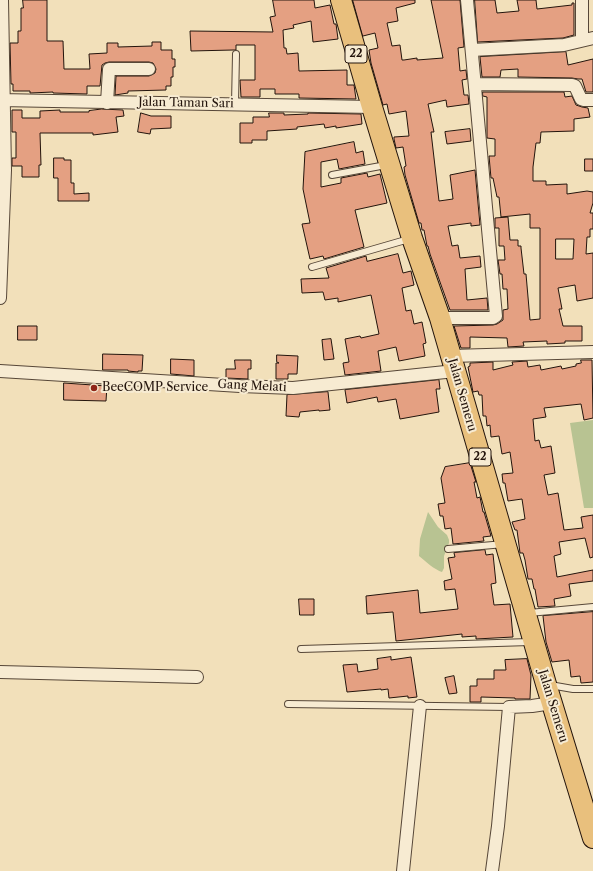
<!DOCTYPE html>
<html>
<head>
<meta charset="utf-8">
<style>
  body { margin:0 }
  canvas { display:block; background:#f2e0ba }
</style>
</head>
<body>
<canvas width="593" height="871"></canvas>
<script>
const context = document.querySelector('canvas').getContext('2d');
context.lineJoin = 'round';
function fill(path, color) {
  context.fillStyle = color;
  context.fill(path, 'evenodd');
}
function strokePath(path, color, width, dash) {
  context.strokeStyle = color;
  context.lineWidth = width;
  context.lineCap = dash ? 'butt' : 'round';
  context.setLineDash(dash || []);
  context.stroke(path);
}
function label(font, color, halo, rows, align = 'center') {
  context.font = font + ' "Libre Caslon Text",serif';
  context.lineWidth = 4;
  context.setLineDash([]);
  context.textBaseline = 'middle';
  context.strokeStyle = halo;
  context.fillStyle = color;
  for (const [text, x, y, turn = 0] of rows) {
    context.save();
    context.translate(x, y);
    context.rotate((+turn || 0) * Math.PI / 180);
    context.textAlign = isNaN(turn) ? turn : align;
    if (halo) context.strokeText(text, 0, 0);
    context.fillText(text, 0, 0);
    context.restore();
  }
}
const green = new Path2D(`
  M593,420V508H584L570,423Z
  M428,512L438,527L447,535L449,540V543L444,556V568L442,572C435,570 425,561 419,556L420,539Z`);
const building = new Path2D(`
  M23,0H47V41H63L64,69H90L89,54L107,53V43H118V47L152,46V42H161V50H172V59H175V67H173V77H171V86H166V90L128,91V93L115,95L116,76H149L155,73L156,69L153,63L149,62H109L105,63L102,65L100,86H87V94L53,93V92L30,93V91H13V84H11L10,43H18V31H21V8H23Z
  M273,0H314L315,8L330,5L334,24H336L338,39L313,42L311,21L293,25L294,28L283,30L284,48H286L287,54L298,53L299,71L347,70V85H354L356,99L299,98V94H275V89H260V97H241L240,80H255V45H236V50H233L191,51L190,31L273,32L270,17L275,16Z
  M353,0H415V3L396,8L398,21L387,23L392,46L400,45L402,60H404L417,58V60L443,58L431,0H460L464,47L458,48L460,71L466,70L467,79L462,80L464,95H468L469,104L447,107L446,100L428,104L434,132H431L439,201L453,199L450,175L475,170L480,225L471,226V223L448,226L452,246L458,245L460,258L480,256L481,267L465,269L467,300L487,298L488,310H450L430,254L428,246H427L424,230H422L421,223H419L405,175L404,167L406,166L403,147L396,148L394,139V137L409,136L406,111L389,114L387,104L383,105L371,63L369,50L378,48L375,33L363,36Z
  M475,0H495L497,13L519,11L517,0H536L537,9L572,5V3H574V35L563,38L478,42Z
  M566,52L568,65L593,59V92H586L582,79H578L572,78L518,77V69L501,70L500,77H482L480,57Z
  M483,92H564L565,97L572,96L576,105L582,107L588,108L590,117L574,119V131L541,132L540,143H536L533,167V181H546V185L567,184V194L587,191L593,192V203L590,213H593V229H590V237H587L586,254L593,253V298L577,301L575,285L558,288L562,309H559L563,326H582V341H565V343L547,344V341L523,342L524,346L508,347L507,338L470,337V348H461L454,326L493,325L497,324L503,320V310L508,309L507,289H503L502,274H500L498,260H505L504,246H499V228H495V218L508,217L510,240H518V246H521V248L524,274H526L530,320L540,319V228H530V214L501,217L499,197H497L493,178H491L489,156H495V139L487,138V97L483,96ZM556,239H574L573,259H556Z
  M102,109L123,110L124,116L116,117L118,132L93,135V133H40L41,165H39V177H22V166H12V158H16V132H12V110H22V118H40V111L60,110V112H89V111Z
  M141,113L151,116H171V128L151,129L150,134L138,132Z
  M269,113H284V115L308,114V113L361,114L362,124L336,128V126L325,128L324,124L297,127V129L267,131V140H252V143H240V123H253V117H269Z
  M470,129L471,141L447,144L445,132Z
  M354,142L356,153L363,151L365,164L339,169L337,159L321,162V187L341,183V178L367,173L368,177L380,174L387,203L355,210L364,247L324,259L323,256L310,259L302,224L310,223L303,189L305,152Z
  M54,158H64V160H71V183H74V194L89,193V201H58V178H54Z
  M585,159H593V171H585Z
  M398,254L403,273L411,271L414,285L402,288L406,311L411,310L414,324L422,322L426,343L423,344L425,356L399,361L396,347L378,351L381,371L345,375L343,363L349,362L345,339L360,336L361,338L379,334L371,295L338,302V298L325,300L323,292L302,293L301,279L329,278L326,268L366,256L367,261Z
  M18,326H37V340H18Z
  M331,339L334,359L324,360L322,340Z
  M103,354L143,355L142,371H138V372L128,371V370H103Z
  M277,355L298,356L297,374H288V379H276V363H279L277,362Z
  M171,359L194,360V376L171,374Z
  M235,360H251V369H248V379L226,378V369H235Z
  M581,360H592L593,418L584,420L581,404L544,408L546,417L533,419L535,441L539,440L541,448L551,446L555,473L544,475L548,495L558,493L564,530L583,528L581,517L593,515V557L590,558L585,538L559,542L561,554L554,556L557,577L593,570V581L569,584L571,596L554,599L555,606L538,607L535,589H534L532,579H528L525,560L523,553H520L517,530H515L512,522L525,519L522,499L508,501L505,483H503L502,474L513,473L510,452L502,454L499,436L491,437L490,425L487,426L486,416H483L482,395H479L478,391L473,392L468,367L470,366V363L493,362V370L513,365L512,362L527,361L528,367L540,365L541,370L561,366L562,369L576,366V364L581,363Z
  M439,380L440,389H436L439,412L400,419L396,399L378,402L377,397L347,403L345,390Z
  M64,383L107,386L106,401L64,400Z
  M328,392L330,410L319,411V410L300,412L299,417L286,416L287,395Z
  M470,463L476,482H474L477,498L480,497L483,512H484L491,536L483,537L484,541L453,544L451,528L445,529L443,516H440L438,504L445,503L441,478L445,467Z
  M485,550L486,555L493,554L496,583L491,584L494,605L510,604L513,637L476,639V636L462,637V634L396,641L393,612L367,614L366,596L418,590L420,613L458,609L455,589L445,590L444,581L452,579L448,558L455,557L454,553Z
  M299,599H314V615H300Z
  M593,612V682L581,683L580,676L571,677L569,660L552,662L546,642L543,616Z
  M391,657V660L411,657L417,697L408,698V696L389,698L388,689L381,690V689L347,692L343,665L357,664L358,672L378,669L377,659Z
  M527,659L531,675L530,699H515V698L481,697V702H470V686H477V679H494V670H506L505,660Z
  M454,676L457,693L449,694L445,678Z`);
const service = new Path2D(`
  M235,104L236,54
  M332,175L386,165
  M312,267L409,239
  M448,549L504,544
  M529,613L593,607
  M301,649L530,642
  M550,685L573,689H593
  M288,704L509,707`);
const minor = new Path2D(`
  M582,0V40
  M472,50L564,45L593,38
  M475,84L572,85L575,86L581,99L584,100H593
  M0,100L372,107
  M107,103L109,69H149
  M0,298L5,170L2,0
  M440,318H493L496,316L467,0
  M451,356L593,352
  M0,371L240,386L293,388L455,371
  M0,672L197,677
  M403,871L420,706
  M492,871L498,826L509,707L532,706L552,703`);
const trunk = new Path2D(`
  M341,0L372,107L412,238L440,318L546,684L593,838`);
const markers = [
  [94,388,4,"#8f2418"]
];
const shields = [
  [356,54,22],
  [480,457,22]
];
const shieldNames = [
  ["22",356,54],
  ["22",480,457]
];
const streetNames = [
  ["Jalan Taman Sari",186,103,1],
  ["Gang Melati",252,386,3],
  ["Jalan Semeru",462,395,74],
  ["Jalan Semeru",553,706,73]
];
const poiNames = [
  ["BeeCOMP Service",102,388]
];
fill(green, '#b8c392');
fill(building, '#e4a082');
strokePath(building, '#23140c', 1);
strokePath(service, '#574738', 8);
strokePath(minor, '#574738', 14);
strokePath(trunk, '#23140c', 22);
strokePath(service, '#f7ebd2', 6);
strokePath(minor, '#f7ebd2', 12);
strokePath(trunk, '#e9c07d', 20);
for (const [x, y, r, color] of markers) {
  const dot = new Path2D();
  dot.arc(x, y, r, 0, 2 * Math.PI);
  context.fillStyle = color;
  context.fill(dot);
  strokePath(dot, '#f7ebd2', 1.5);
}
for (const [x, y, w] of shields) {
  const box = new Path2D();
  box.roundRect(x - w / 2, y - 9, w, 18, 3);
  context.fillStyle = '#f7ebd2';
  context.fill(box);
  strokePath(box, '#23140c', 1);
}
label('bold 11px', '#23140c', null, shieldNames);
label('12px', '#23140c', '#f7ebd2', streetNames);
label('12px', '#23140c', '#f7ebd2', poiNames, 'left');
</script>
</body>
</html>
